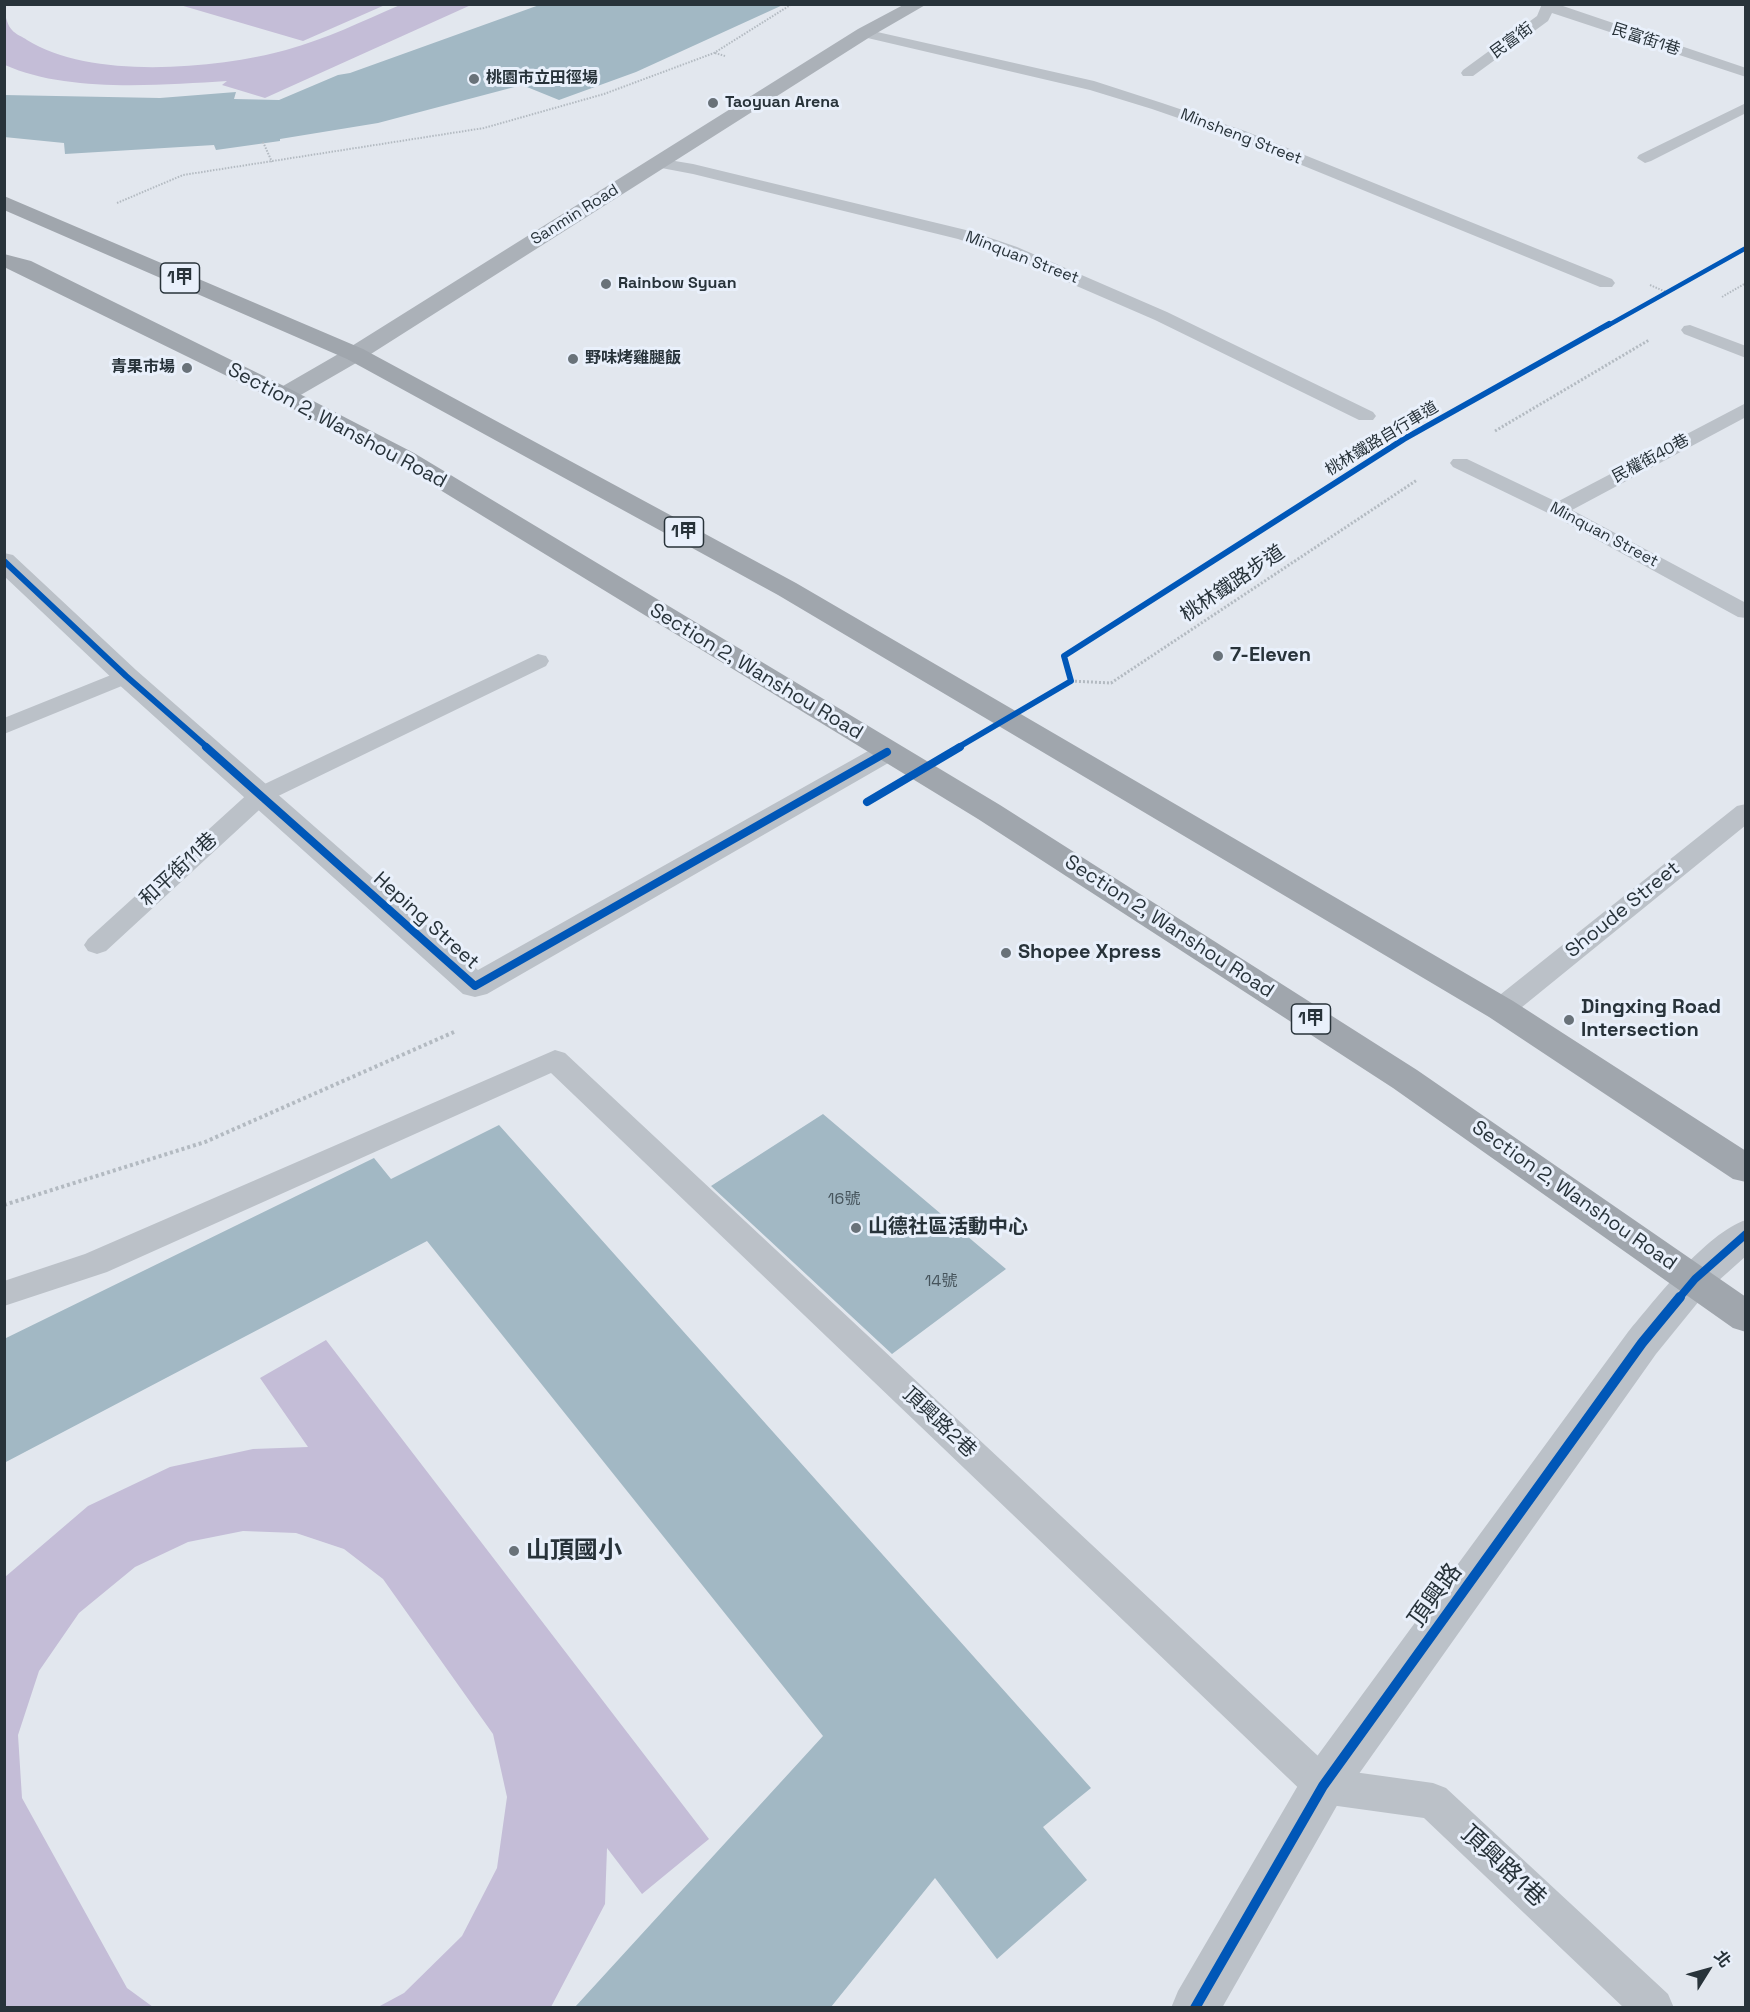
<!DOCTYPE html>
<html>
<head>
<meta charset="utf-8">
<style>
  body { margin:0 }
  #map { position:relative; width:1750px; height:2012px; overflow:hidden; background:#e2e7ee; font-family:"Space Grotesk","Noto Sans TC",sans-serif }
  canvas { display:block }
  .frame { position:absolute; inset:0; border:6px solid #28333a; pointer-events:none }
  .north { position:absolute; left:1678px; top:1940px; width:60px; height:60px; -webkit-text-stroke:4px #e9f0fb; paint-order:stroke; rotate:53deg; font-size:16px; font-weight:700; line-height:24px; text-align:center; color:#28333a }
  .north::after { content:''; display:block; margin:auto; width:21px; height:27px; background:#28333a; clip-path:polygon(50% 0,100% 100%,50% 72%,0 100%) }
</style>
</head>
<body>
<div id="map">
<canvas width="1750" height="2012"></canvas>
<div class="frame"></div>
<div class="north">北</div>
</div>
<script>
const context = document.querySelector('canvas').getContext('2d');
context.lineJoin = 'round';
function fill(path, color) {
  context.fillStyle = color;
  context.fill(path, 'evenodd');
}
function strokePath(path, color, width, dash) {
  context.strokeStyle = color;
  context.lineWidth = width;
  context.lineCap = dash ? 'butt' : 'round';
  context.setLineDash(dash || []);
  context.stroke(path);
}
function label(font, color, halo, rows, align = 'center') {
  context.font = font + ' "Space Grotesk","Noto Sans TC",sans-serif';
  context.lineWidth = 6;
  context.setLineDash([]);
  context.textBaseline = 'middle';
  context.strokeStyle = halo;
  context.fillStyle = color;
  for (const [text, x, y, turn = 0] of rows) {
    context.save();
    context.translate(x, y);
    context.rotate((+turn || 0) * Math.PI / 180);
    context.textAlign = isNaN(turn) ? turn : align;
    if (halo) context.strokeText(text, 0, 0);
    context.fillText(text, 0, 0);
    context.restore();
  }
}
const green = new Path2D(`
  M180,5H385L303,41Z
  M400,5H471L265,98L222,85L227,81C160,85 67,93 5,65V14C6,18 8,26 12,30C15,34 23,37 27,40C90,80 216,69 286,50C326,39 363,21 400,5Z
  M326,1340L709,1839L642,1894L607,1848L605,1904L551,2007H378L404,1993L462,1936L497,1868L507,1797L493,1734L383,1579L344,1549L296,1533L243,1531L188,1542L135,1567L79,1613L39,1671L18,1735L22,1798L127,1988L153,2007H7L4,2003L5,1577L88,1506L170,1467L253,1449L308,1447L260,1378Z`);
const building = new Path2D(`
  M542,4H785L636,72L559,100L522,85L378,123L280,139V141L216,150L214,145L65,154L64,143L4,137V95L160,98L236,92L234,99L279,100L338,75L350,73Z
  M823,1114L1006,1269L892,1354L711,1186Z
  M499,1125L1091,1788L1043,1827L1087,1880L997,1959L935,1878L831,2007H575L823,1736L427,1241L4,1463V1339L374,1158L391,1179Z`);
const pathFar2 = new Path2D(`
  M715,53L725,56
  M263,142L272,162
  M117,203L183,175L484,128L604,94L714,53L792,4
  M1650,285L1666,292
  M1722,297L1746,283`);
const pathFar1 = new Path2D(`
  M1495,431L1649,340
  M1071,681L1111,683L1417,480`);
const path = new Path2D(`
  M4,1205L205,1142L454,1032`);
const lane = new Path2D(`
  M1542,4H1557L1746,68V77L1552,13L1548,21L1473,76H1463L1461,73L1463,70L1537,16Z
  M864,29L1094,81L1162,103L1245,131L1612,279L1615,283L1612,287H1600L1233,137L1152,109L1090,90L859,36L857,33L859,30Z
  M1746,103V113L1651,161L1645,163L1637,158L1639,155Z
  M657,158L693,164L970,231L1017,247L1167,312L1373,412L1376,416L1373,420H1359L1155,320L1005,255L958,239L693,174L651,166L649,163Z
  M1690,325L1746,346V358L1684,334L1681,330L1684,326Z
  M1746,403V417L1572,510L1746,603V618L1738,617L1550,514L1453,467L1450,463L1453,459H1467L1557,502Z
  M538,654L546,656L549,661L546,666L270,800L106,951L97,954L88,951L84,945L88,939L252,790Z
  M126,669L134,671L137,676L134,681L4,734V718Z
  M1746,804V825L1511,1016L1501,1019L1491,1016L1487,1009L1491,1002L1737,806Z
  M555,1050L565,1053L1332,1769L1433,1783L1446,1788L1668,1994L1674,2008H1624L1424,1818L1323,1804L1310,1799L551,1073L107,1272L4,1306V1281L85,1254Z`);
const street = new Path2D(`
  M4,553L13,555L136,670L478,970L877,746L887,743L897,746L901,752L897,758L487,994L475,997L463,994L116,682L4,576Z
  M1746,1220V1256L1708,1290L1656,1354L1339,1802L1222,2008H1171L1178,1991L1307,1770L1628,1332C1655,1300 1706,1233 1746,1220Z`);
const secondary = new Path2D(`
  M905,4H927L870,37L363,359L292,400L284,402L276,400L272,395L276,390L347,349L858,29Z`);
const primary = new Path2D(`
  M4,196L363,349L796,583L1513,1001L1746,1151V1182L1733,1179L1489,1017L778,595L347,359L4,210Z
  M4,254L31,261L292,390L414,453L1000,805L1417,1070L1746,1297V1332L1733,1328L1393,1088L978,819L396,463L276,400L4,267Z`);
const cyclewayFar3 = new Path2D(`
  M1607,326L1746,248`);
const cyclewayFar2 = new Path2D(`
  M4,561L126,676L208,748
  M957,748L1071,681L1064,656L1404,439L1609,324`);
const cyclewayFar1 = new Path2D(`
  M206,747L475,986L887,752
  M867,802L960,747
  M1679,1298L1695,1279L1746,1234`);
const cycleway = new Path2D(`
  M1195,2008L1323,1786L1642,1343L1680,1297`);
const markers = [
  [474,79,6,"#697279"],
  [713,103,6,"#697279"],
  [606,284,6,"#697279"],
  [573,359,6,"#697279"],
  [187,368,6,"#697279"],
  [1218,656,6,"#697279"],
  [1006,953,6,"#697279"],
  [1569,1020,6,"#697279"],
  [856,1228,6,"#697279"],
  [514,1551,6,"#697279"]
];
const farStreetnames = [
  ["民富街1巷",1646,40,18],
  ["民富街",1512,41,-36],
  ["Minsheng Street",1241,137,21],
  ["Sanmin Road",575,215,-32],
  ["Minquan Street",1022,258,21],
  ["桃林鐵路自行車道",1382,439,-31],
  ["民權街40巷",1651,459,-28],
  ["Minquan Street",1604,535,28]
];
const farPoinames = [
  ["桃園市立田徑場",486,79],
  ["Taoyuan Arena",725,103],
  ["Rainbow Syuan",618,284],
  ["野味烤雞腿飯",585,359],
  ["青果市場",175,368,"right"]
];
const numberNames = [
  ["16號",844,1200],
  ["14號",941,1282]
];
const shields = [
  [180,278,39],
  [684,532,39],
  [1311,1019,39]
];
const shieldNames = [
  ["1甲",180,278],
  ["1甲",684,532],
  ["1甲",1311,1019]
];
const streetNames = [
  ["Section 2, Wanshou Road",337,426,28],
  ["桃林鐵路步道",1233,584,-34],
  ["Section 2, Wanshou Road",756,672,31],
  ["和平街11巷",179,870,-43],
  ["Shoude Street",1623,910,-39],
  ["Heping Street",426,921,42],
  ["Section 2, Wanshou Road",1169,927,33],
  ["Section 2, Wanshou Road",1574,1196,35],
  ["頂興路2巷",939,1423,43]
];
const poiNames = [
  ["7-Eleven",1230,656],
  ["Shopee Xpress",1018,953],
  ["Dingxing Road",1581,1008],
  ["Intersection",1581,1031],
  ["山德社區活動中心",868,1228]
];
const nearPoinames = [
  ["山頂國小",526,1551]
];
const nearStreetnames = [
  ["頂興路",1436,1596,-54],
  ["頂興路1巷",1503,1867,43]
];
fill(green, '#c4bdd7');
fill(building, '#a2b8c4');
strokePath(pathFar2, '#b3bac1', 2, [1.5, 1.5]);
strokePath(pathFar1, '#b3bac1', 3, [2, 2]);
strokePath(path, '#b3bac1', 4, [3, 3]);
fill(lane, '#bbc1c8');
fill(street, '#bbc1c8');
fill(secondary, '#abb1b8');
fill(primary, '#a0a6ad');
strokePath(cyclewayFar3, '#0057b8', 4.5);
strokePath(cyclewayFar2, '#0057b8', 6);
strokePath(cyclewayFar1, '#0057b8', 8);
strokePath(cycleway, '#0057b8', 10);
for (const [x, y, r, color] of markers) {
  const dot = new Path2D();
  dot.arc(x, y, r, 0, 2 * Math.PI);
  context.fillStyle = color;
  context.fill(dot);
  strokePath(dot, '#e9f0fb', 2);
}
label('16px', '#28333a', '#e9f0fb', farStreetnames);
label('bold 16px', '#28333a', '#e9f0fb', farPoinames, 'left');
label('16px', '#46545c', null, numberNames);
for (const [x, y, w] of shields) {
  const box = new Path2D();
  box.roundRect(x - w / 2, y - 15, w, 30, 4.5);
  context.fillStyle = '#e9f0fb';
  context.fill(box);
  strokePath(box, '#28333a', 1.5);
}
label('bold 18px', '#28333a', null, shieldNames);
label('20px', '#28333a', '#e9f0fb', streetNames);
label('bold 20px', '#28333a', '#e9f0fb', poiNames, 'left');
label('bold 24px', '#28333a', '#e9f0fb', nearPoinames, 'left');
label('24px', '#28333a', '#e9f0fb', nearStreetnames);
</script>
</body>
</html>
